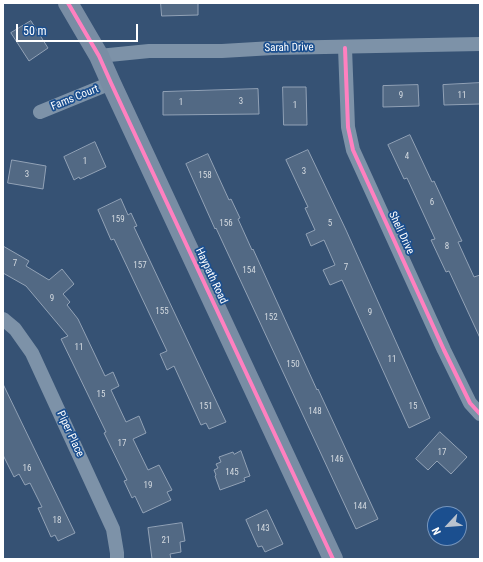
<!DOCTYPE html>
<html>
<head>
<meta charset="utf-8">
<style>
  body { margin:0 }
  #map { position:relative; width:483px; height:562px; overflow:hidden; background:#365274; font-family:"Roboto Condensed",sans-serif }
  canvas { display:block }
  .frame { position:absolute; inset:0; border:4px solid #fff; pointer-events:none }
  .north { position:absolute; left:427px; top:506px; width:40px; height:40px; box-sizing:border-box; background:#1b4f8f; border:1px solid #7695bc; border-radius:50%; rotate:244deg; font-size:11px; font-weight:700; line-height:16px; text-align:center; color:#fff }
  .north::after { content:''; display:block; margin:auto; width:14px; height:18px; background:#b9c2ce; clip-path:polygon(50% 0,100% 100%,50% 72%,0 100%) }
  .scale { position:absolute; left:16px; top:24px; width:122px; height:18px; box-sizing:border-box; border:2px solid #fff; border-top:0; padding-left:5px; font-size:12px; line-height:14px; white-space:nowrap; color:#fff; -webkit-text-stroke:3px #1b4f8f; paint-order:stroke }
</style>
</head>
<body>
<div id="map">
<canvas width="483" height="562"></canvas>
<div class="frame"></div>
<div class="north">N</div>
<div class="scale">50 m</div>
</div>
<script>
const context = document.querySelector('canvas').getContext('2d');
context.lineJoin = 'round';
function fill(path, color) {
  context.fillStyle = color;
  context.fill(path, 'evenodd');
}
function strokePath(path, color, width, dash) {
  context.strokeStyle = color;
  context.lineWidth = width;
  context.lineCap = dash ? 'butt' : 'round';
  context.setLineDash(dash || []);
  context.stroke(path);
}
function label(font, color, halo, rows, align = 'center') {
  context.font = font + ' "Roboto Condensed",sans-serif';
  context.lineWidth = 3.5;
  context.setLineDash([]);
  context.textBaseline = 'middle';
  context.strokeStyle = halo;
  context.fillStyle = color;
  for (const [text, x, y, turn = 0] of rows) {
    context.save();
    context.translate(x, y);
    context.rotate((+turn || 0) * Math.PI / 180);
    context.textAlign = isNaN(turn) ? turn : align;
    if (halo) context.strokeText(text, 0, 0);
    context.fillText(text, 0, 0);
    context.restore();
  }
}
const building = new Path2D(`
  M161,3H198V15L162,16Z
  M31,21L48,48L29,61L11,33Z
  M480,83V104L444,105L443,85Z
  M418,85L419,106L383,107V86Z
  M283,87H306L307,125H284Z
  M258,89L259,114L163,115V92Z
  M410,135L432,182L434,181L459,235L462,241L458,242L474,277L480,275V338L449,271L446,272L431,240L435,239L407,178L404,179L388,145Z
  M95,142L106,167L80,179L79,177L74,180L64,157Z
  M308,150L346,230L430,418L409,428L342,280L330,285L323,270L335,265L324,240L311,246L306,234L315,230L305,208L308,207L286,160Z
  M208,154L229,200L231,199L240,218L238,219L252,250L253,249L317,390L318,389L378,519L356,529L216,228L215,229L186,164Z
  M12,160L46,166L43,189L8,183Z
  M121,199L128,215L131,213L137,226L134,227L226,422L209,429L206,423L201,425L174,366L167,370L160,354L167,351L114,239L111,240L98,210Z
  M3,246L29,261L26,266L49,280L62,269L74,284L63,294L70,302L67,305L78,319L105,376L113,372L119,386L111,390L126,422L139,416L146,433L133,439L148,470L159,465L172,490L167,492L171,500L143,513L135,496L132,498L124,481L127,480L104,433L106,432L61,339L68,336L26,286L3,273Z
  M3,384L75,533L58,541L55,535L51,537L38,508L42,507L30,483L25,485L19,474L14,477L3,455Z
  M440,432L467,457L451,474L437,461L428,470L416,459Z
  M241,451L250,476L244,478L245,481L220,490L215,476L216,475L214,470L218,468L216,464L221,462L219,457L233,452L234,454Z
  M267,510L283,544L265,552L262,546L258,547L246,520Z
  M182,523L185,541L180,542L181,552L170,554L171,559H152L148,528Z`);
const street = new Path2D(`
  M345,48L348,127L353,150L444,350L470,403L480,414
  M99,56L149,51H222L273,48L480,44
  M40,112L111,83
  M3,319L15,329L32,353L113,529L117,553V559`);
const secondary = new Path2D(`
  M68,3L99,56L111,83L333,559`);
const cycleway = new Path2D(`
  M68,3L99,56L111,83L333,559
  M345,48L348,127L353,150L444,350L470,403L480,414`);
const numberNames = [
  ["9",401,96],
  ["11",462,96],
  ["3",241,102],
  ["1",181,103],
  ["1",295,106],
  ["4",407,157],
  ["1",85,162],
  ["3",304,172],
  ["3",27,175],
  ["158",205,176],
  ["6",432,203],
  ["159",118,220],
  ["156",226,224],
  ["5",330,224],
  ["8",447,247],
  ["7",15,264],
  ["157",140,266],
  ["7",346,268],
  ["154",249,271],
  ["9",52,299],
  ["155",162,312],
  ["9",370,313],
  ["152",271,318],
  ["11",79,348],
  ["11",392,360],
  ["150",293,365],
  ["15",101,395],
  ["151",206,407],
  ["15",413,407],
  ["148",315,412],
  ["17",122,444],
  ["17",442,453],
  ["146",337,460],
  ["16",27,469],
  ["145",232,473],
  ["19",148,486],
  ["144",360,507],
  ["18",57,521],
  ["143",263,529],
  ["21",166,541]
];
const streetNames = [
  ["Sarah Drive",289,48,-1],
  ["Fams Court",75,98,-22],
  ["Sheli Drive",401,233,65],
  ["Haypath Road",211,276,65],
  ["Piper Place",70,434,65]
];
fill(building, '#526984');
strokePath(building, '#92a2b6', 1);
strokePath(street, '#7d92a8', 14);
strokePath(secondary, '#798da4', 20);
strokePath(cycleway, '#ff80c0', 4);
label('9px', '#d4dae0', null, numberNames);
label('11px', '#fff', '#1b4f8f', streetNames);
</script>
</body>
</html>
